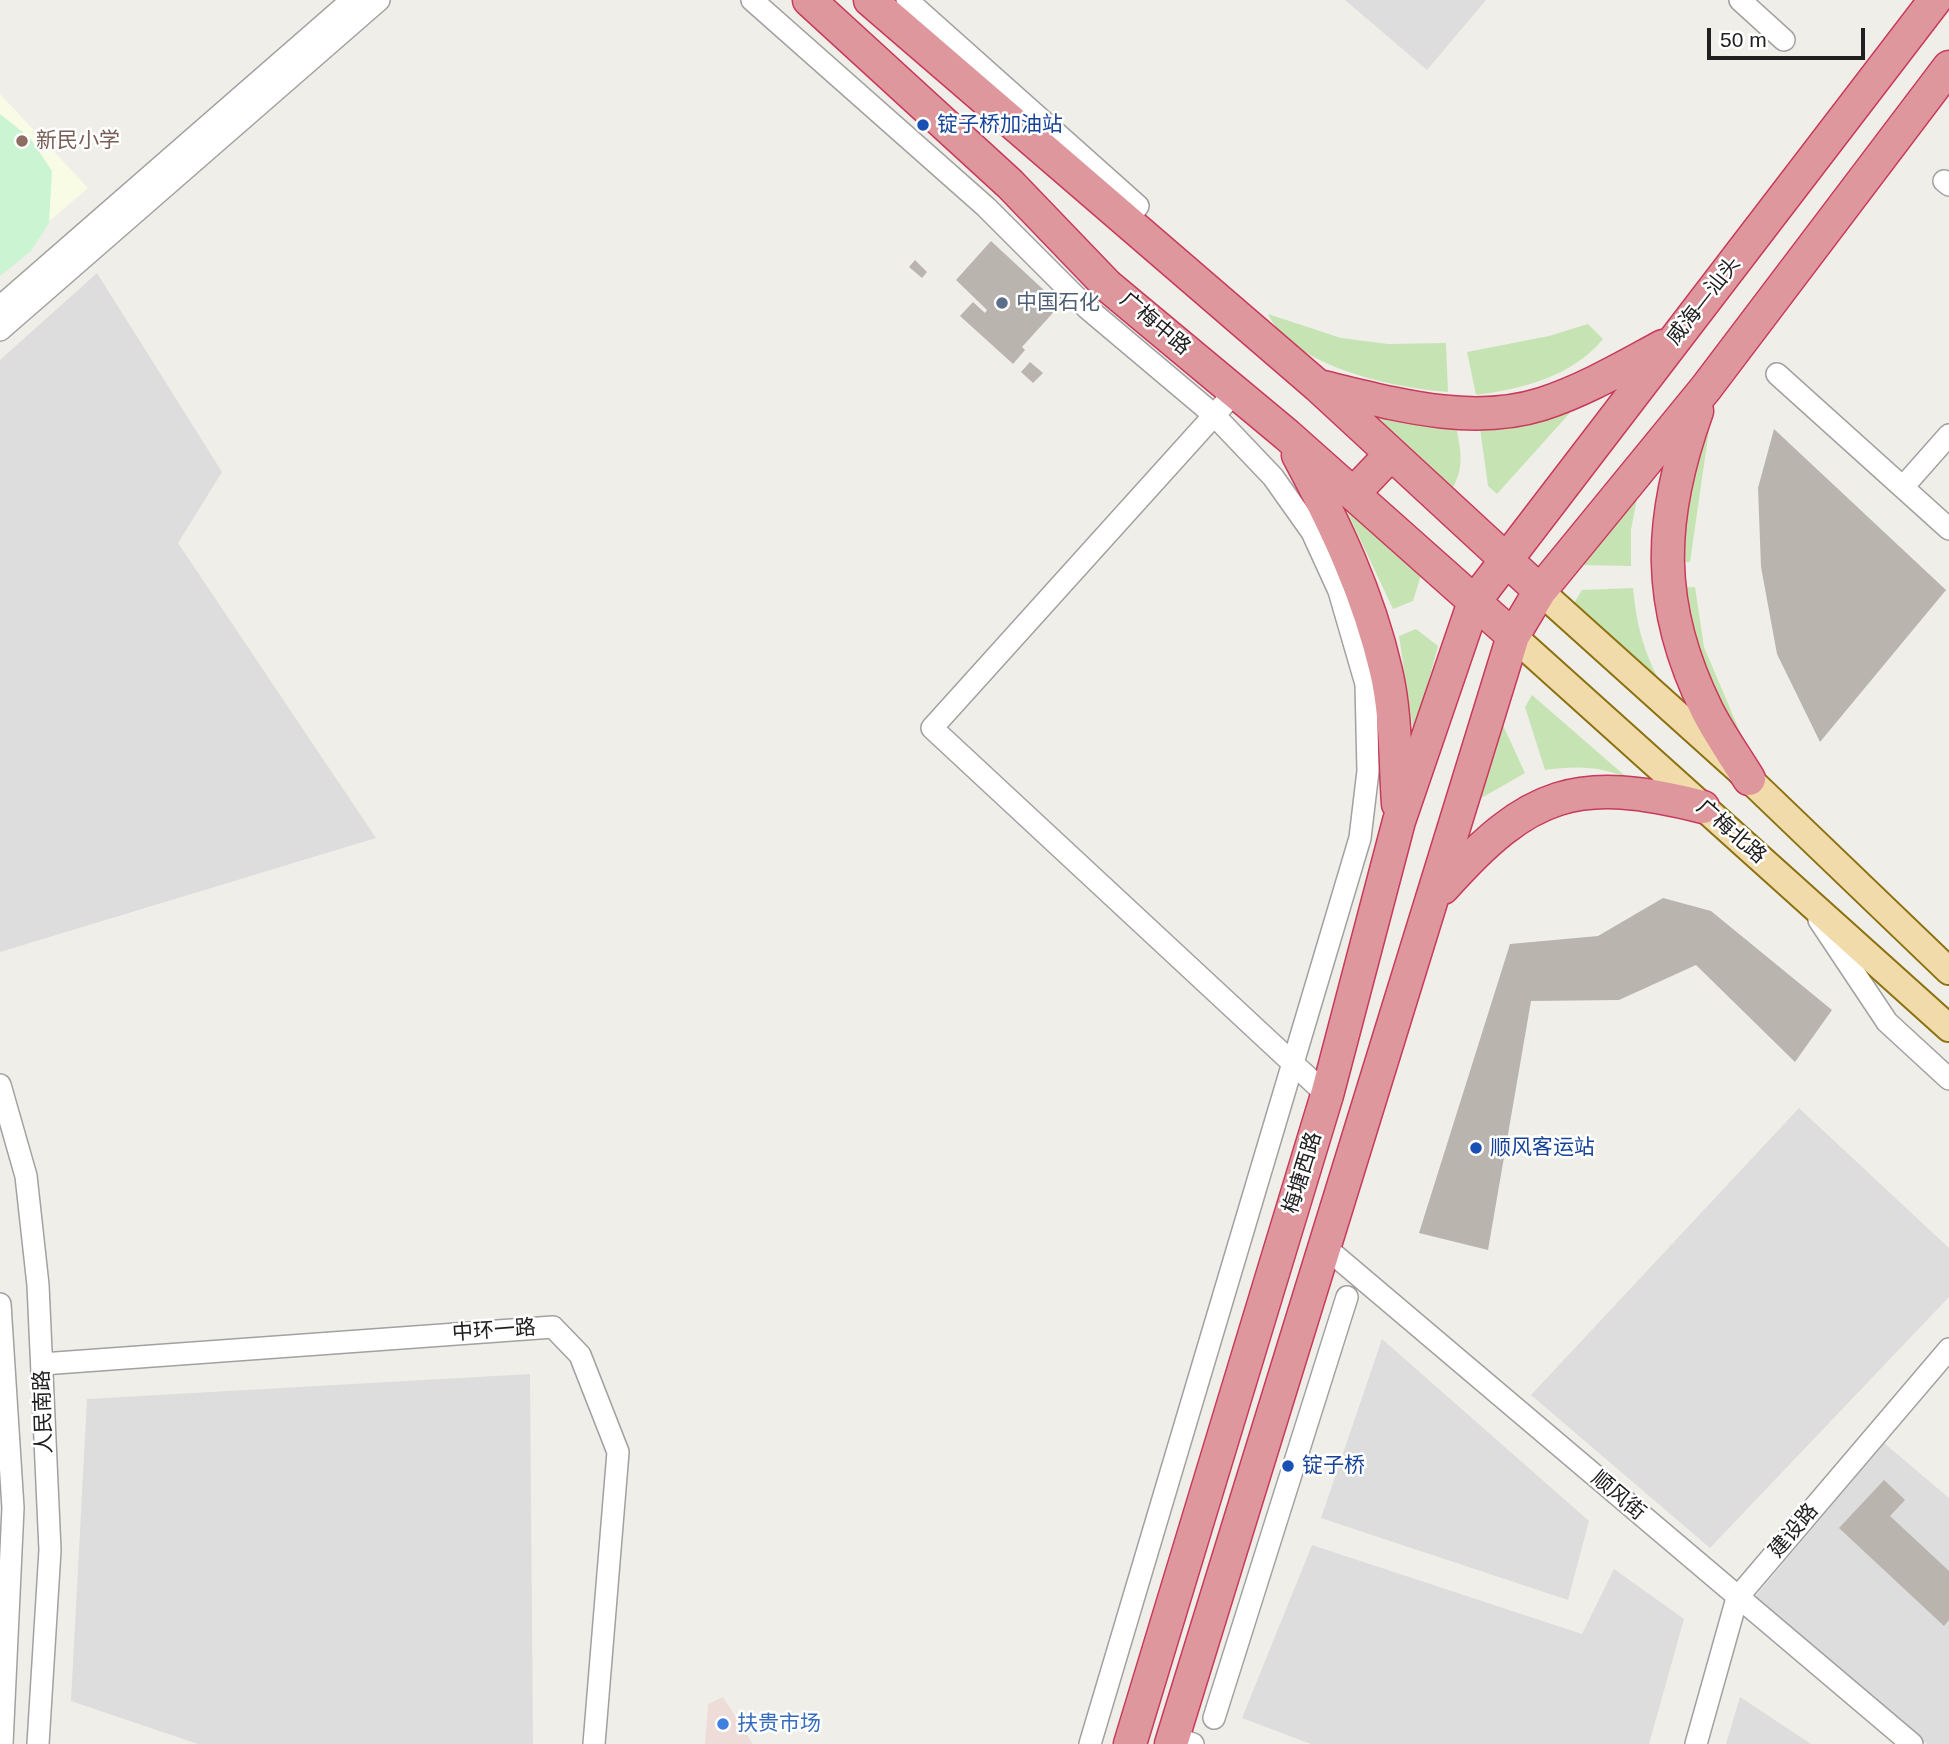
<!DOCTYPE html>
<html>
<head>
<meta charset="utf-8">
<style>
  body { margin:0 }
  #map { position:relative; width:1949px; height:1744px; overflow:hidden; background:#f0eee8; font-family:Helvetica,sans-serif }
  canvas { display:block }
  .scale { position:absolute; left:1707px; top:28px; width:158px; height:32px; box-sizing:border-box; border:4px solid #202020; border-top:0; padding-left:9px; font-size:21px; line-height:24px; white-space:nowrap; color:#202020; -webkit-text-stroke:5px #fff; paint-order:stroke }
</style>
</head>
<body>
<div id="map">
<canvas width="1949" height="1744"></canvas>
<div class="scale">50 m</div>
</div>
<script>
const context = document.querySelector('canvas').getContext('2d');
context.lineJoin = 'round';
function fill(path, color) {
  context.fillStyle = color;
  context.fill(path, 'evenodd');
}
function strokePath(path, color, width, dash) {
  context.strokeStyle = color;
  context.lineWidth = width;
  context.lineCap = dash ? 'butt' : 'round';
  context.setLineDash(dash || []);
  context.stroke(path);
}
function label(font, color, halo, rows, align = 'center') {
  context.font = font + ' Helvetica,"Noto Sans SC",sans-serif';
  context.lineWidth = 5;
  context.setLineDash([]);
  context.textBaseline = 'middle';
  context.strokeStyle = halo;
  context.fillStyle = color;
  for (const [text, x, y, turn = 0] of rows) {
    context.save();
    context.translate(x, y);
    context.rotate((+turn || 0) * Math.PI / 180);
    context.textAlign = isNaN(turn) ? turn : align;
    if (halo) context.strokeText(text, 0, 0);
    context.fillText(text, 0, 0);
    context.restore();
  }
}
const residential = new Path2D(`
  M1345,0H1486L1427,70Z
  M97,273L222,472L178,543L376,838L0,952V360Z
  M1799,1108L1949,1248V1297L1710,1548L1531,1395Z
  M1382,1339L1589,1521L1568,1600L1321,1518Z
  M530,1374L533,1744H198L71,1701L87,1399Z
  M1884,1443L1949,1498V1744H1927L1754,1598Z
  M1312,1545L1582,1634L1614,1569L1684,1619L1649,1744H1311L1242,1718Z
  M1740,1697L1811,1744H1726Z`);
const commercial = new Path2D(`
  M723,1697L753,1744H705L708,1704Z`);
const education = new Path2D(`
  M0,94L88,188L0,263Z`);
const grass = new Path2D(`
  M1268,314L1341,338L1388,344L1446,343L1448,392C1394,388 1293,367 1268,314Z
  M1588,324L1603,339C1573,376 1522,389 1476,395L1467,352L1549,336Z
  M1715,388L1690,562H1657Z
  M1586,395L1497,494L1488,486L1479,421Z
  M1346,403L1455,422C1461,451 1466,469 1449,494Z
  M1641,477L1631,530V566L1578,565Z
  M1344,505L1421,575L1413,601L1393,609Z
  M1695,587L1704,647L1746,746L1729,735L1662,588Z
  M1633,588C1637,633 1647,659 1668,698L1571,608L1582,590Z
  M1416,629L1438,646L1414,736L1399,636Z
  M1532,695L1631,781C1605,765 1574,766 1545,770L1525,707Z
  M1502,723L1525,773L1483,797L1461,814Z`);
const park = new Path2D(`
  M0,114L30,138L52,171L49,223L31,251L0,276Z`);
const building = new Path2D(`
  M991,241L1060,305L1022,347L1025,350L1013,364L960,316L973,302L985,313L987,310L956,280Z
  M915,260L927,272L922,278L909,267Z
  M1030,362L1043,373L1033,383L1021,372Z
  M1774,429L1946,590L1820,742L1777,654L1761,567L1758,488Z
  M1663,898L1711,911L1832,1010L1795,1062L1696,965L1619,1000L1531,1001L1488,1250L1419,1233L1510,944L1598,936Z
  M1884,1480L1905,1500L1890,1516L1949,1571V1620L1944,1626L1839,1528Z`);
const minor = new Path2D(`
  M752,0L986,207L1087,308L1214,415L1273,477L1312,532L1339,591L1366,684L1368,771L1360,838L1090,1744
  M907,0L1138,206L1126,221
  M1740,0L1784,40
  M1944,181L1949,185
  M0,307L352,0
  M0,330L379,0
  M1777,374L1949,529
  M1236,391L932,728L1327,1095
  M1903,487L1949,435
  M1819,920L1887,1022L1949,1079
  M0,1085L26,1176L38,1285L50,1550L38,1744
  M1325,1247L1912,1744
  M0,1304L13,1508L2,1744
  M42,1364L553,1327L580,1355L618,1452L594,1744
  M1214,1718L1347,1297
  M1173,1737L1193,1744
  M1696,1744L1737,1598L1949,1349`);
const major = new Path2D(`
  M1540,591L1749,779L1949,971
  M1513,636L1949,1028`);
const highway = new Path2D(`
  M809,0L1010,184L1108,286L1287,435L1513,636
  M870,0L1318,386L1540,591
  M1319,386C1391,403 1469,427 1542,404C1585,390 1624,367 1663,346
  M1697,411C1658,519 1655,605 1707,710C1719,734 1735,756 1749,779
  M1298,455C1335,524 1368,593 1386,671C1396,714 1395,760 1398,804
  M1353,494L1391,454
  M1443,888C1529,791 1577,775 1703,807
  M1130,1744L1327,1095L1399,821L1474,602L1935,0
  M1171,1744L1513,636L1540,591L1706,388L1949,67`);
const markers = [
  [923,125,7,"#1a4fb4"],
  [22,141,7,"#8d6e63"],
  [1002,303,7,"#5c6f8a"],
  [1476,1148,7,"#1a4fb4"],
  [1288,1466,7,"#1a4fb4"],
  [723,1724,7,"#3f7fe0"]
];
const transitNames = [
  ["锭子桥加油站",937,125],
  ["顺风客运站",1490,1148],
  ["锭子桥",1302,1466]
];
const educationNames = [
  ["新民小学",36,141]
];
const streetNames = [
  ["威海—汕头",1704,301,-52],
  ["广梅中路",1155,324,40],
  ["广梅北路",1731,832,41],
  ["梅塘西路",1303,1173,-73],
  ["中环一路",494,1331,-4],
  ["人民南路",44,1412,-92],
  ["顺风街",1618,1496,40],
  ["建设路",1794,1531,-50]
];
const serviceNames = [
  ["中国石化",1016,303]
];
const shopNames = [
  ["扶贵市场",737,1724]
];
fill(residential, '#dedddd');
fill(commercial, '#eedcd9');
fill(education, '#f9fce4');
fill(grass, '#c6e4b3');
fill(park, '#caf4d2');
fill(building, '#b9b4ae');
strokePath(minor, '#a1a1a1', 24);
strokePath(major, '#8c7110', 30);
strokePath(highway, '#c83a5b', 35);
strokePath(minor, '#fff', 21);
strokePath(major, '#f2dbaa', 26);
strokePath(highway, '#de989d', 32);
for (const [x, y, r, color] of markers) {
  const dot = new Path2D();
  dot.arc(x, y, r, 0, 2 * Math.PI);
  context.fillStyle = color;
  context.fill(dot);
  strokePath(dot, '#fff', 2.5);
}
label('21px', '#164399', '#fff', transitNames, 'left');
label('21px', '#785e54', '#fff', educationNames, 'left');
label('21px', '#202020', '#fff', streetNames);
label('21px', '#4e5e75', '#fff', serviceNames, 'left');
label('21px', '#366cbe', '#fff', shopNames, 'left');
</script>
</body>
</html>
